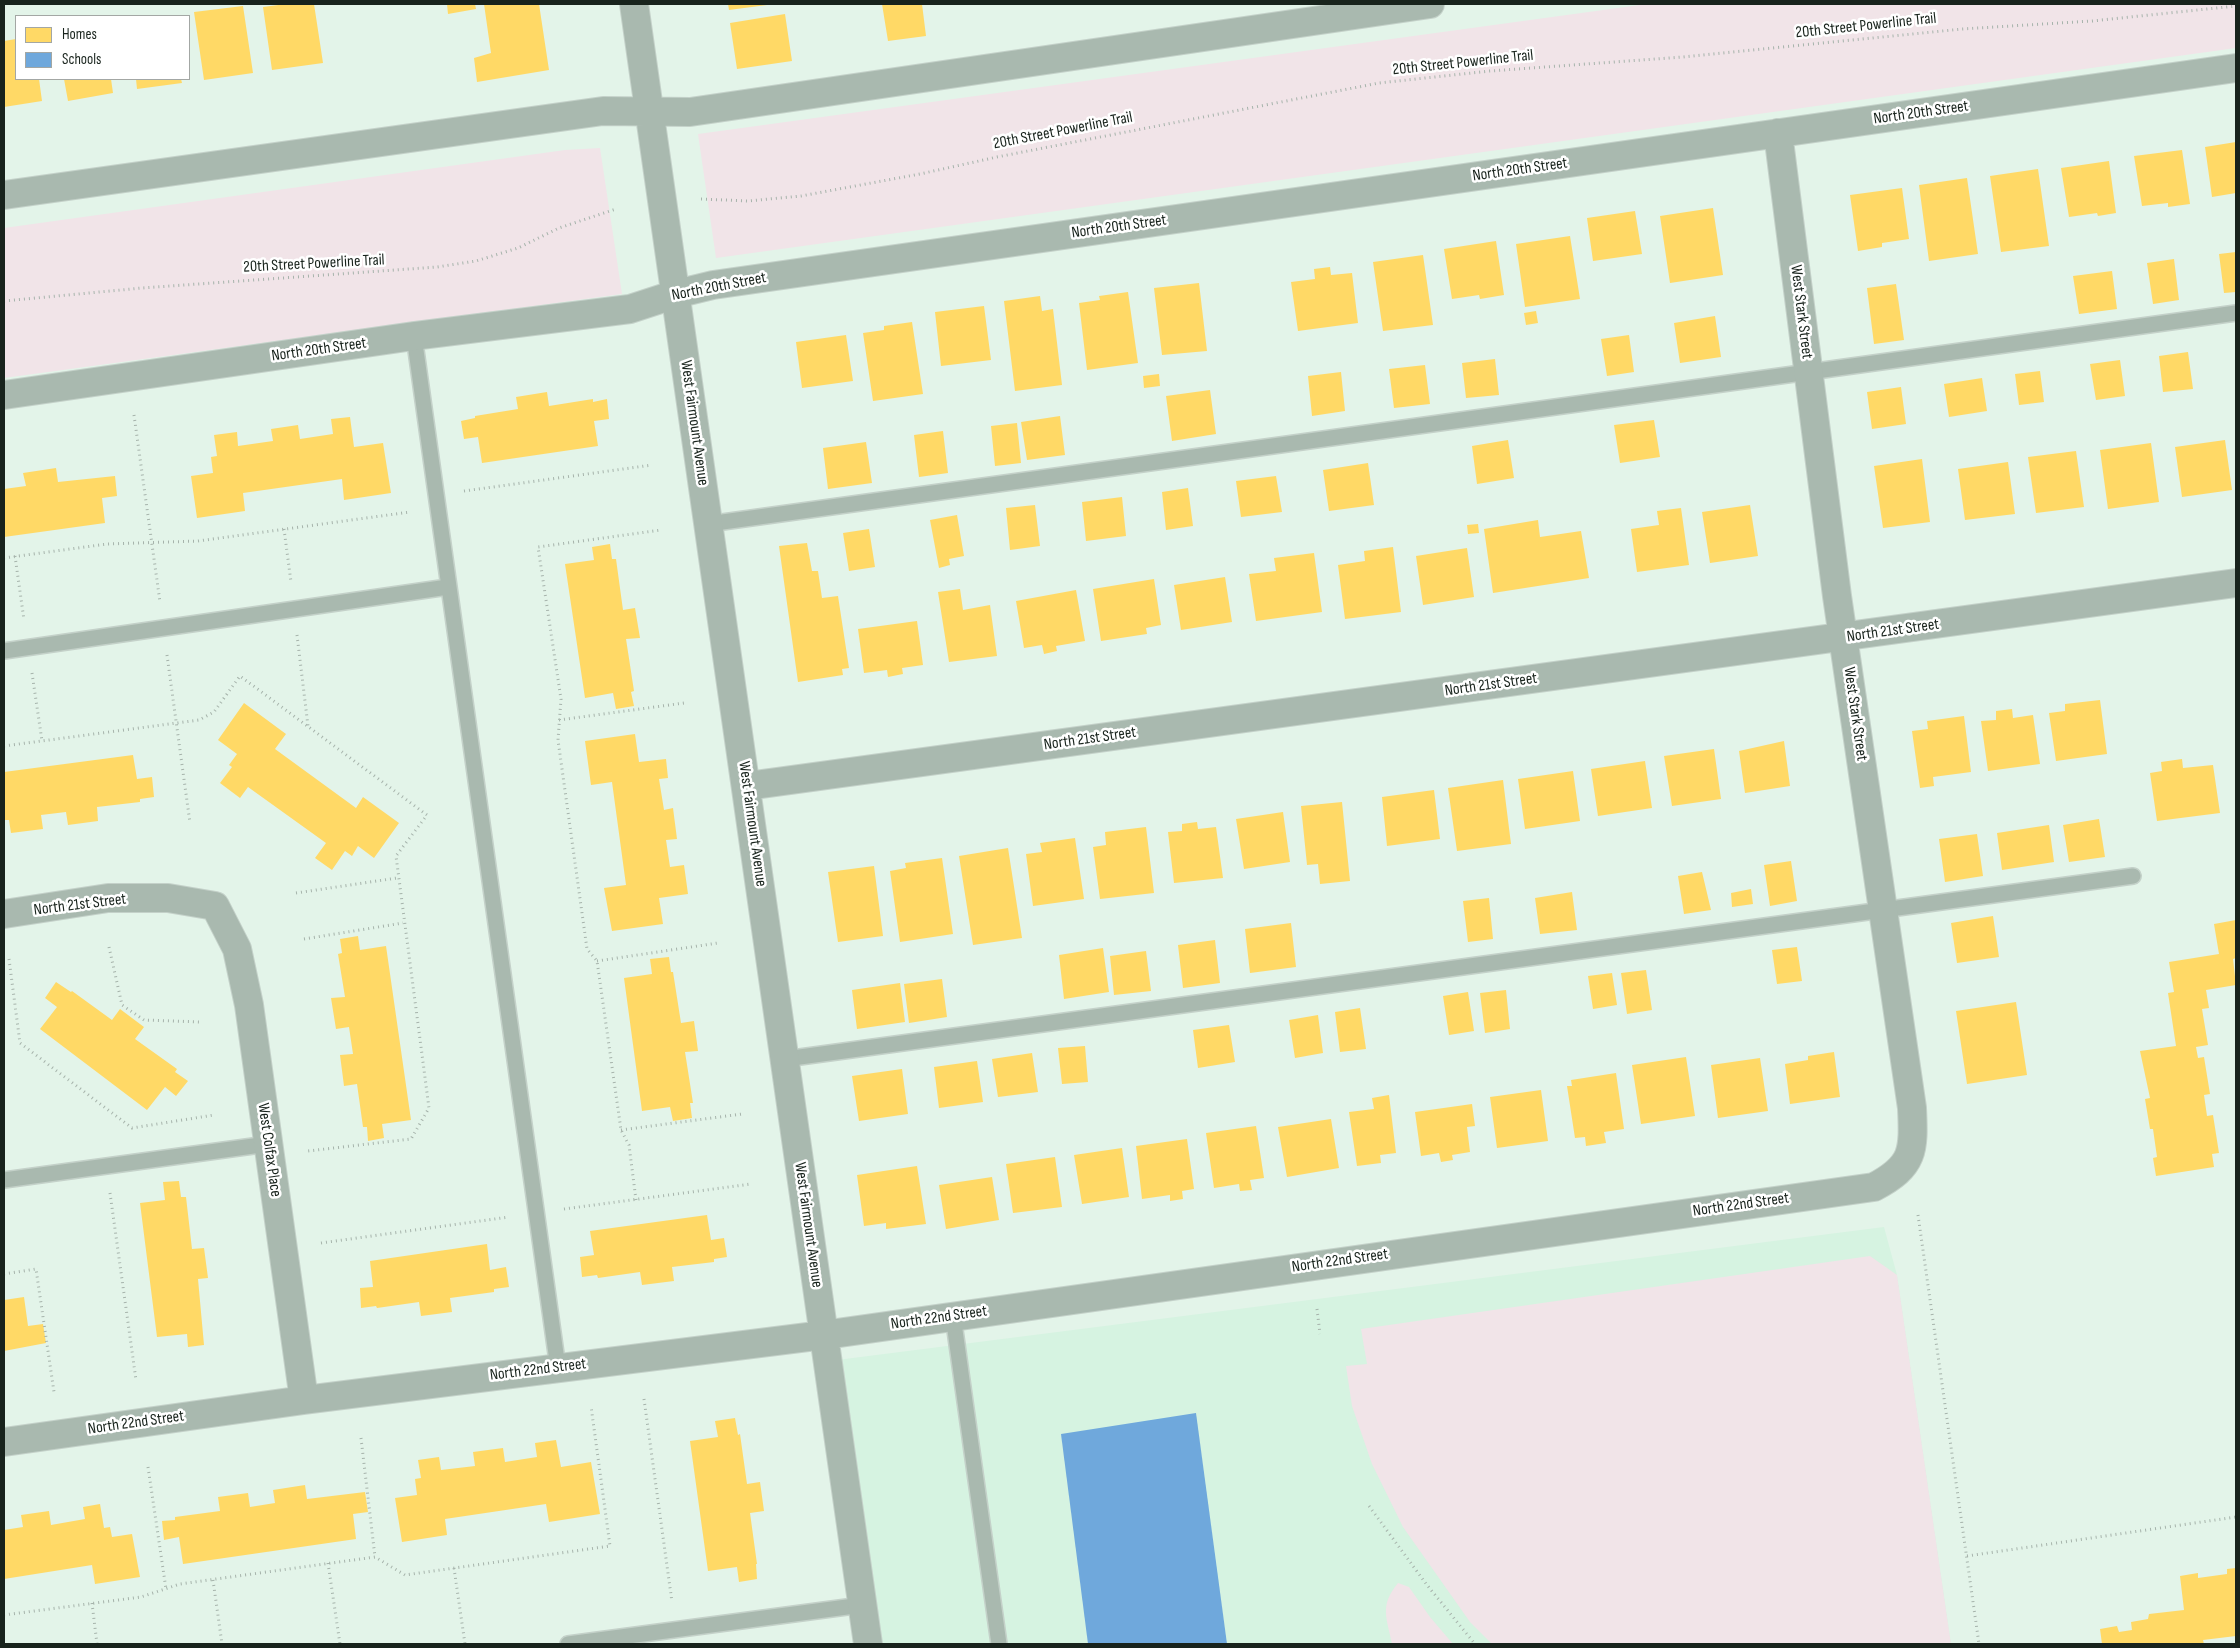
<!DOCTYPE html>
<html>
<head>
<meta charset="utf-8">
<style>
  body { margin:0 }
  #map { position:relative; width:2240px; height:1648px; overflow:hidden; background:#e3f4e9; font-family:"Sofia Sans Condensed",sans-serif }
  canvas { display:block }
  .frame { position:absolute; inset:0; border:5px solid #18231c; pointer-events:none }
  .legend { position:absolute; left:15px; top:15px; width:175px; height:65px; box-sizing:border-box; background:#fff; border:1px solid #a3a7a4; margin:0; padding:6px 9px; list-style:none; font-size:15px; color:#18231c }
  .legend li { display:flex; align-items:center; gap:10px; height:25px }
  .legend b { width:25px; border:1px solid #a3a7a4 }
</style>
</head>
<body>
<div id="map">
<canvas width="2240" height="1648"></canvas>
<div class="frame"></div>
<ul class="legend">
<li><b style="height:14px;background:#ffd966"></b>Homes</li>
<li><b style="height:14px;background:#6fa8dc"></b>Schools</li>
</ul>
</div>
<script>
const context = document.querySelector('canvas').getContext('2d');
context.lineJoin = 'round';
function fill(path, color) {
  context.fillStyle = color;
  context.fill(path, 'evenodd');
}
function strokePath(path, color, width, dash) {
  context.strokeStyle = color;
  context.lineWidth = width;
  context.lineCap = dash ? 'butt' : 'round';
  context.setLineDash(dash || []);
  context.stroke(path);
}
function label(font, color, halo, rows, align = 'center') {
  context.font = font + ' "Sofia Sans Condensed",sans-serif';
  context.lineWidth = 5;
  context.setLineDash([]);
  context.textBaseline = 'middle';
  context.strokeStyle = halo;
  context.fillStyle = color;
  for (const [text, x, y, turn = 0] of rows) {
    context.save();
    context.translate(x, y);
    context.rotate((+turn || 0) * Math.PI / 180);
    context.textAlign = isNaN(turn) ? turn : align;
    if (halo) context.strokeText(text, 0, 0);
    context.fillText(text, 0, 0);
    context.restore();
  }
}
const built = new Path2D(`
  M1884,1227L1897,1275L1951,1644H868L829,1361Z`);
const green = new Path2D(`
  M1647,4H2236V48L716,258L698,134Z
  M600,148L622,294L4,378V228L565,150Z
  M1870,1256L1897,1275L1951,1644H1492L1470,1622L1403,1527L1372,1464L1352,1406L1346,1366L1367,1364L1361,1329Z
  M1398,1583L1409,1587L1430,1617L1453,1644H1392C1387,1618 1379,1606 1398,1583Z`);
const homes = new Path2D(`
  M286,4H314L323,63L272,70L263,7Z
  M447,4H475L476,9L448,14Z
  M484,4H539L549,70L477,82L474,58L491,53Z
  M728,4H767V5L729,10Z
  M882,4H922L926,36L888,41Z
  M243,6L253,73L204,80L194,12Z
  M785,14L792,61L737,69L730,23Z
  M16,39V79H39L42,101L4,107V41Z
  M64,79H111L113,93L68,101Z
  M136,79H181L182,83L137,89Z
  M2236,142V193L2212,197L2205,147Z
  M2182,150L2190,204L2168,207V203L2142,206L2134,156Z
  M2109,161L2116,213L2098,216L2097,213L2069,217L2061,168Z
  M2038,169L2049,246L2001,252L1990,176Z
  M1967,178L1978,254L1929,261L1919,185Z
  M1902,188L1909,239L1882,243V247L1858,251L1850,195Z
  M1713,208L1723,275L1670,283L1660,216Z
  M1635,211L1642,254L1593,261L1587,218Z
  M1570,236L1580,299L1525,307L1516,244Z
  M1496,241L1504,295L1480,299L1479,295L1452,299L1444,249Z
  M2236,252V292L2224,293L2219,254Z
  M1423,255L1433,325L1383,331L1373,262Z
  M2174,259L2179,300L2153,304L2147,263Z
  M1330,267L1331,275L1352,273L1358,323L1298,331L1291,282L1315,279L1314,269Z
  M2112,271L2117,309L2079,314L2073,276Z
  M1199,283L1207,351L1162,355L1154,288Z
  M1896,284L1904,340L1874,344L1867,288Z
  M1128,292L1138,363L1087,370L1079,303L1100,300L1099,296Z
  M1040,296L1042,311L1053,309L1062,385L1015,391L1004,301Z
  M984,306L991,360L941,366L935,312Z
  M1536,311L1538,323L1526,325L1524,313Z
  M1715,316L1721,357L1680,363L1674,323Z
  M912,322L923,394L873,401L863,333L884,330V326Z
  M846,335L853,381L802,388L796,342Z
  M1629,335L1634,372L1607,376L1601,339Z
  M2188,352L2193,389L2163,392L2159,356Z
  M1495,359L1499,395L1466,398L1462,363Z
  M2120,360L2125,396L2096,400L2090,364Z
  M1425,365L1430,404L1394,408L1389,369Z
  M2040,371L2044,402L2019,405L2015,374Z
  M1341,372L1345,411L1312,416L1308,376Z
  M1159,374L1160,386L1144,388L1143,376Z
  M1982,378L1987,411L1949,417L1944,384Z
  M1901,387L1906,424L1872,429L1867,392Z
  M1210,390L1216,434L1172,441L1166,396Z
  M547,392L549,406L593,399V402L607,399L609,419L594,421L598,446L482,463L478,437L464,439L461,421L475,418V416L518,409L516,397Z
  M1060,416L1065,455L1027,460L1021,422Z
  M350,417L354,447L383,443L391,493L344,500L342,479L243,493L245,511L197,518L191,476L213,473L211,457L217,456L214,435L237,432L238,446L273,441L271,429L298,425L300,439L333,434L331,419Z
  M1654,420L1660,457L1620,463L1614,425Z
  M1017,423L1021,463L995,466L991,426Z
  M943,431L948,473L919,477L914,435Z
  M1508,440L1514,478L1477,484L1472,446Z
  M2225,440L2232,490L2182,497L2175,447Z
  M866,442L872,483L828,489L823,448Z
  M2151,443L2159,502L2108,509L2100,450Z
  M2076,451L2084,507L2036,513L2028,457Z
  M1922,459L1930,522L1883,528L1874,466Z
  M2008,462L2015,514L1965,520L1958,469Z
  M1368,463L1374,505L1329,511L1323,470Z
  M56,468L58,482L115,476L117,496L102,498L105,523L4,537V489L26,486L23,473Z
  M1276,476L1282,512L1241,517L1236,481Z
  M1188,488L1193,526L1166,530L1162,492Z
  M1122,497L1126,536L1086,541L1082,502Z
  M1035,505L1040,546L1010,550L1006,508Z
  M1750,505L1758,556L1710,563L1702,512Z
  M1681,508L1689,565L1637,572L1631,529L1659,525L1657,511Z
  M957,515L964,556L949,559L950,565L939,568L930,520Z
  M1538,520L1540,537L1581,531L1589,578L1493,593L1484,529Z
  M1478,524L1479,533L1468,534L1467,525Z
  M869,529L875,567L849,571L843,533Z
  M807,543L812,571H818L822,598L838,596L849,668L842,669L843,675L798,682L779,546Z
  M610,544L612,559H616L623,610L635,608L640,638L626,639L634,691L631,692L634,706L616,709L613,693L585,698L565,564L594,560L592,547Z
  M1393,547L1401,612L1345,619L1338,565L1365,561L1364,551Z
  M1467,548L1474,597L1423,605L1416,556Z
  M1314,553L1322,612L1256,621L1249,574L1276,571L1274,558Z
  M1225,577L1232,622L1181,630L1174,585Z
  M1154,579L1161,625L1146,628L1147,634L1101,641L1093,589Z
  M960,589L963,610L990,605L997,656L949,662L938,592Z
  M1076,590L1085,641L1056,646L1057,651L1044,654L1042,645L1024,648L1016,601Z
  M917,621L923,665L902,668L903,674L888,677L887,670L864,673L858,629Z
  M2100,700L2107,754L2056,761L2049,713L2065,711V704Z
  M244,703L286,734L275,749L356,808L363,797L399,823L374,858L358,846L352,856L345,851L332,870L315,858L326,843L248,787L240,798L220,783L232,767L229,765L237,754L218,740Z
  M2012,709L2013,718L2033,715L2040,764L1988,771L1981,721L1996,720V711Z
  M1964,716L1971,772L1933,777L1934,786L1920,788L1912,731L1928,729L1927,721Z
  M635,734L639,762L666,759L668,778L659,779L664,810L673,808L677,839L666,840L670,867L684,865L688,894L659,898L663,924L612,931L604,888L626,885L612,782L591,785L585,741Z
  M1784,741L1790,786L1745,793L1739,751Z
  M1714,749L1721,799L1672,806L1664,756Z
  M133,755L137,779L152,777L154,797L140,799V802L97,807L98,821L68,825L66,812L41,815L43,829L11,833L9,820H4V772Z
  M2182,759L2183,768L2213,765L2220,813L2157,821L2150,773L2162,771L2161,762Z
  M1645,761L1652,808L1598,816L1591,769Z
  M1573,771L1580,821L1525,829L1518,779Z
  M1503,780L1511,844L1457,851L1448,788Z
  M1434,790L1440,839L1387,846L1382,797Z
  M1342,802L1350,881L1320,884L1318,864L1307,865L1301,806Z
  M1283,812L1290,862L1244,869L1236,819Z
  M2099,819L2105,857L2069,862L2063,825Z
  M1197,822L1198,829L1216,827L1223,878L1174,883L1168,832L1182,831V824Z
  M2049,825L2054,862L2002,870L1997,833Z
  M1146,827L1154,893L1100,899L1093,847L1106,845L1105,832Z
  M1977,834L1983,876L1945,882L1939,839Z
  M1075,838L1084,899L1033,906L1026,854L1042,852L1040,843Z
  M1008,848L1022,938L973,945L959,856Z
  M942,858L953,934L900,942L890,871L906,868L905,863Z
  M1791,861L1797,901L1770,906L1764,865Z
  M874,866L883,936L838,942L828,872Z
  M1702,872L1711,910L1684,914L1678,876Z
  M1751,889L1753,904L1732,907L1731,893Z
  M1572,892L1577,930L1540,934L1535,898Z
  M1489,898L1493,939L1468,942L1463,901Z
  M1993,916L1999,957L1957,963L1951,923Z
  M2236,920V958L2233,959L2236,985L2206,990L2209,1008L2202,1009L2208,1045L2196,1047L2198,1058L2204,1057L2210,1094L2204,1095L2207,1116L2213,1115L2219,1153L2212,1154L2214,1167L2156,1176L2153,1158L2157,1157L2153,1129H2150L2145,1099L2150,1098L2140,1051L2176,1046L2168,993L2174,992L2169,962L2219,954L2214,924Z
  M1291,923L1296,967L1250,973L1245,929Z
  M358,936L360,950L386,946L411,1120L382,1124L384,1138L368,1141L367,1127H363L357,1084L344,1086L340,1055L353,1054L349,1027L336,1029L331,998L345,997L338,954L342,953L340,939Z
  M1215,940L1220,983L1183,988L1178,945Z
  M1797,947L1802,981L1777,984L1772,950Z
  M1103,948L1109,992L1064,999L1059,955Z
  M1146,951L1151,991L1114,995L1110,956Z
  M669,957L671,972H673L681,1023L694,1021L698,1051L685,1052L693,1103H690L692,1118L673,1121L670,1107L642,1111L624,978L652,974L650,959Z
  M1646,970L1652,1010L1627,1014L1621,973Z
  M1612,973L1617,1005L1593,1009L1588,976Z
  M942,979L947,1017L909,1023L904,984Z
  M56,982L71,992L72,991L112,1020L120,1009L144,1027L135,1039L177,1069L175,1072L188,1081L176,1096L165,1087L147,1110L40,1029L57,1007L45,998Z
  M900,983L905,1022L857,1029L852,990Z
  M1506,990L1510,1029L1485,1033L1480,993Z
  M1468,992L1474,1031L1449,1035L1443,996Z
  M2016,1002L2027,1075L1967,1084L1956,1011Z
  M1360,1008L1366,1049L1340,1052L1335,1012Z
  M1318,1015L1323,1053L1295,1058L1289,1020Z
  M1229,1025L1235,1062L1198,1068L1193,1030Z
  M1085,1046L1088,1082L1062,1084L1058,1048Z
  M1834,1052L1840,1097L1790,1104L1785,1064L1808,1060V1056Z
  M1032,1053L1038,1092L998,1097L992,1059Z
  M1686,1057L1695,1116L1641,1124L1632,1065Z
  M1760,1058L1768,1111L1718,1118L1711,1065Z
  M977,1061L983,1102L939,1108L934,1067Z
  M902,1069L908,1114L859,1121L852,1076Z
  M1616,1073L1624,1129L1604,1132L1606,1143L1586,1146L1585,1137L1575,1138L1567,1086H1572L1571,1080Z
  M1541,1090L1548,1141L1497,1148L1490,1097Z
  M1389,1095L1396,1153L1380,1155L1381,1163L1357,1166L1349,1112L1374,1109L1372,1098Z
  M1472,1104L1475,1126L1467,1127L1470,1152L1452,1155L1453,1160L1441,1162L1439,1153L1421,1156L1415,1112Z
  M1331,1119L1339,1168L1287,1177L1278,1127Z
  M1256,1126L1264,1178L1250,1180L1252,1190L1240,1191L1239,1184L1214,1188L1206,1133Z
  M1187,1139L1194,1189L1182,1191L1183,1199L1170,1201V1195L1142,1199L1136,1146Z
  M1122,1148L1129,1197L1082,1204L1074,1155Z
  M1055,1157L1062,1207L1013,1213L1006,1164Z
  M917,1166L926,1224L886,1229V1223L864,1226L857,1175Z
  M992,1177L999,1220L946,1229L939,1185Z
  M179,1181L181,1197H186L192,1249L204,1248L208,1278L198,1279L204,1345L188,1347L187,1334L157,1337L140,1203L165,1200L163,1182Z
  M707,1215L711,1240L724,1238L727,1257L714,1259V1262L672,1267L674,1281L642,1285L640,1272L598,1278L597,1275L582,1277L580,1257L594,1255L590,1231Z
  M487,1244L490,1270L506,1267L509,1287L494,1289V1292L450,1298L452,1312L421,1316L419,1302L377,1308L376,1306L361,1308L360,1288L373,1287L370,1261Z
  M24,1297L28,1326L43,1324L46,1343L4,1351V1300Z
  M735,1418L738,1435L740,1434L747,1484L760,1482L764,1511L750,1513L757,1564H756L757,1579L739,1582L737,1567L708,1571L690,1441L718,1437L715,1421Z
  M556,1440L561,1467L591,1462L600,1514L549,1522L546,1504L445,1519L447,1535L402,1542L395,1498L417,1495L415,1479L421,1478L418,1460L439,1457L441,1470L475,1466L473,1452L503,1448L505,1462L537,1457L535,1443Z
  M305,1485L307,1499L365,1492L368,1512L353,1514L356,1539L183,1564L179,1537L164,1540L162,1521L175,1520V1517L220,1511L218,1497L248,1493L250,1507L275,1503L273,1490Z
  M100,1504L104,1528L110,1527L112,1537L132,1534L140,1577L95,1584L92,1565L4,1579V1530L23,1527L21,1515L49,1511L51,1525L85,1519L83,1507Z
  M2236,1568V1636L2203,1640L2204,1644H2102L2100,1629L2117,1626L2119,1632L2132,1630L2131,1622L2148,1619L2149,1614L2184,1610L2180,1576L2198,1573V1578L2227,1574V1569Z`);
const schools = new Path2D(`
  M1196,1413L1227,1644H1088L1061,1434Z`);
const path = new Path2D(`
  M701,199L748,201L801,196L920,174L997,157L1379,83L1490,71L1683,57L1962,29L2092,21L2236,6
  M4,301L142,288L437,267L476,261L518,248L559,228L616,209
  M134,415L160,602
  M464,491L652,465
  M284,529L291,582
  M15,556L24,620
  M4,558L107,544L198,541L410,512
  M297,635L308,726
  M167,655L190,823
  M32,673L42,741
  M559,720L684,703
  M4,746L199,720L214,712L240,676L427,815L396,856L429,1108L411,1139L308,1151
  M296,893L397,878
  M304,939L403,923
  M109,947L122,1005L144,1020L201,1022
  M9,959L20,1043L132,1128L214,1115
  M597,961L718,943
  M621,1130L742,1114
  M110,1193L136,1380
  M636,1200L629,1145L621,1130L597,961L587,949L558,740L561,699L538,547L661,530
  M564,1209L751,1184
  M1918,1215L1979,1644
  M321,1243L509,1217
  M4,1274L36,1269L54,1392
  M1317,1309L1320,1334
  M644,1399L672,1602
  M361,1438L375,1557
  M148,1467L166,1589
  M1369,1506L1427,1585L1475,1644
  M1967,1556L2236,1517
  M328,1563L340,1644
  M454,1568L465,1644
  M213,1580L222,1644
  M92,1603L97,1644
  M4,1615L141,1597L180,1584L375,1557L405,1575L610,1546L591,1406`);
const service = new Path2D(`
  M414,336L558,1368
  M708,524L2236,313
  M4,651L448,587
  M785,1059L2133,876
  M4,1180L268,1144
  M953,1316L999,1644
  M568,1644L862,1605`);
const minor = new Path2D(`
  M634,4L868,1644
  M4,195L603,111L690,112L1430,4
  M4,395L414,336L630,309L676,294L713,285L2236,68
  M747,786L2236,583
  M4,914L108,898H168L215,906L237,949L249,1005L304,1400
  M4,1442L304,1400L824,1335L1874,1187C1914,1166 1914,1151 1912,1108L1837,596L1778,133`);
const streetNames = [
  ["20th Street Powerline Trail",1866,26,-6],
  ["20th Street Powerline Trail",1463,63,-6],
  ["North 20th Street",1921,113,-8],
  ["20th Street Powerline Trail",1063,131,-11],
  ["North 20th Street",1520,170,-8],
  ["North 20th Street",1119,227,-8],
  ["20th Street Powerline Trail",314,264,-3],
  ["North 20th Street",719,287,-11],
  ["West Stark Street",1801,312,83],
  ["North 20th Street",319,350,-8],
  ["West Fairmount Avenue",694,423,82],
  ["North 21st Street",1893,631,-8],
  ["North 21st Street",1491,685,-8],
  ["West Stark Street",1855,714,82],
  ["North 21st Street",1090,739,-8],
  ["West Fairmount Avenue",752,824,82],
  ["North 21st Street",80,905,-7],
  ["West Colfax Place",269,1150,82],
  ["North 22nd Street",1741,1205,-8],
  ["West Fairmount Avenue",808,1225,82],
  ["North 22nd Street",1340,1261,-8],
  ["North 22nd Street",939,1318,-8],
  ["North 22nd Street",538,1370,-7],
  ["North 22nd Street",136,1423,-8]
];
fill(built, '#d6f3e1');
fill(green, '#f1e4e8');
fill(homes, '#ffd966');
fill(schools, '#6fa8dc');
strokePath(service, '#c4d1c9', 18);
strokePath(minor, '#c4d1c9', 30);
strokePath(path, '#a6b3ab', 3, [1, 4]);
strokePath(service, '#a9b9af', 15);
strokePath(minor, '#a9b9af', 28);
label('16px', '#18231c', '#fff', streetNames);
</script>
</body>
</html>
